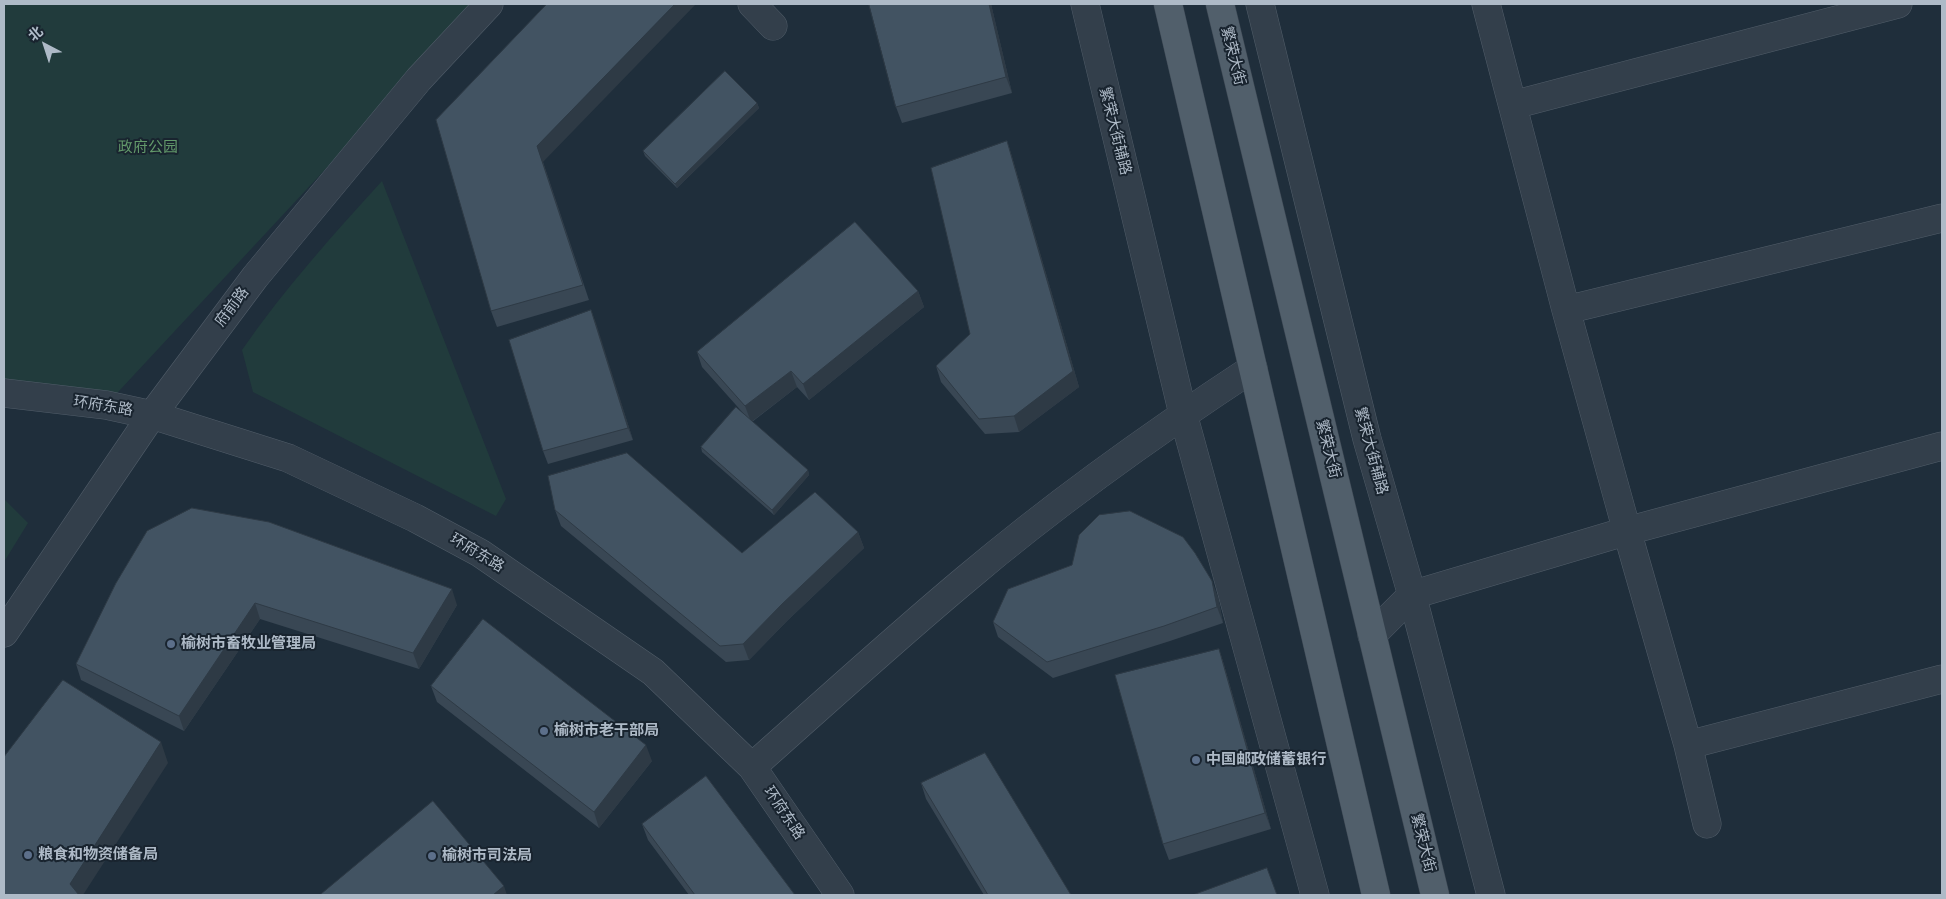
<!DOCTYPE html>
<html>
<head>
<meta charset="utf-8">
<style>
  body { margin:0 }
  #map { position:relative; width:1946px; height:899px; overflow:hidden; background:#1f2e3b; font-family:Montserrat,"Noto Sans SC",sans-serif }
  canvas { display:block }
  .frame { position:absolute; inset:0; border:5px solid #aebac7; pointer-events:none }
  .north { position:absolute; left:20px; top:20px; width:50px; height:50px; -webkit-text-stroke:4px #19242f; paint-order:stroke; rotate:320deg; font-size:14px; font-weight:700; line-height:20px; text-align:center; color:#aebac7 }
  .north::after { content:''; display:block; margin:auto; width:18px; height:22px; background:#aebac7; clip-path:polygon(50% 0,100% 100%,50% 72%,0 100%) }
</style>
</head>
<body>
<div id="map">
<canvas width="1946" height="899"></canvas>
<div class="frame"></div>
<div class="north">北</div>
</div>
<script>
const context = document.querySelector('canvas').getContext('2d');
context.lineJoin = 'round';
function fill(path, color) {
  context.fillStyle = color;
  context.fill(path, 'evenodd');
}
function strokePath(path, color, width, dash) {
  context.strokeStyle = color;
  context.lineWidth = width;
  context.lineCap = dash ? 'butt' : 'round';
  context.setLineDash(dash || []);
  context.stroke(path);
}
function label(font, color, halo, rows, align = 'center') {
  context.font = font + ' Montserrat,"Noto Sans SC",sans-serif';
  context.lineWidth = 4;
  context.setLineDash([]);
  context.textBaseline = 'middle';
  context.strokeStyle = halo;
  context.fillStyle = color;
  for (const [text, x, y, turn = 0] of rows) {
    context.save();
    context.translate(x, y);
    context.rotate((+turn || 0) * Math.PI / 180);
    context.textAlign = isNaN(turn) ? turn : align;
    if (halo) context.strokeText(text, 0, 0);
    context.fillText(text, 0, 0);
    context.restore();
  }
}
const green = new Path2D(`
  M4,4H479L106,405L4,393Z
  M382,181L506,499L496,516L253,392L242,350C284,289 333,235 382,181Z
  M4,499L28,523L4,562Z`);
const minor = new Path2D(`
  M752,4L773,26
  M1085,4L1183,414L1315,895
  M1260,4L1367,439L1412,595L1491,895
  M1513,105L1898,4
  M1566,310L1942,218
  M4,393L106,405L152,415L288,458L415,518L480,553L653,672L752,767L840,895
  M4,633L152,415L255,277L419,79L489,4
  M1372,635L1412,595L1627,531L1566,310L1486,4
  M1688,745L1942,679
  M752,767C823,704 893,640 966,579C1057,502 1154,433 1253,368
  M1707,824L1688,745L1627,531L1942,446`);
const major = new Path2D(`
  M1168,4L1376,895
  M1220,4L1435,895`);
const wall = new Path2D(`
  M991,4L1012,93L902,123L896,107Z
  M757,103L759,108L677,188L645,156L643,151Z
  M1007,141L1012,157L1079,387L1019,432L985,434L941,382L936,366L970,334Z
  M543,162L589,300L497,327L491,311Z
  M918,291L924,307L809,400L797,387L752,422L808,470L809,475L774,515L702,452L701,447L744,414L702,367L697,352Z
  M591,310L633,440L548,464L543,451Z
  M555,510L742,553L858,532L864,548L788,620L749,660L726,662L561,526Z
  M116,583L457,605L419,669L260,619L184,731L81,680L76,664Z
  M1218,597L1223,623L1170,641L1053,678L998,637L993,622Z
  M1219,649L1224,665L1271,829L1169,860L1163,844Z
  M431,686L652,761L599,828L437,702Z
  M921,783L1071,895H984L926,799Z
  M642,824L795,895H689L648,840Z`);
const shadedWall = new Path2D(`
  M675,4H696L543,162L589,300L537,146Z
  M989,4H991L1012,93L1006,77Z
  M757,103L759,108L677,188L675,184Z
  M1007,141L1012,157L1079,387L1019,432L1014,416Z
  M918,291L924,307L809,400L803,384Z
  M591,310L596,323L633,440L628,428Z
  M791,371L797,387L751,422L745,406Z
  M808,470L809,475L774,515L772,510Z
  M858,532L864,548L788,620L749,660L743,644L782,604Z
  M1212,581L1218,597L1223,623L1217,607Z
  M452,589L457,605L419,669L413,653Z
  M255,603L260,619L184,731L179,716Z
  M1219,649L1224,665L1271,829L1265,813Z
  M161,742L168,763L83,895H74L70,884Z
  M646,745L652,761L599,828L594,812Z
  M504,886L507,895H493Z`);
const building = new Path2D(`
  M547,4H675L537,146L583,285L491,311L436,120Z
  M869,4H989L1006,77L896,107Z
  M725,71L757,103L675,184L643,151Z
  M1007,141L1073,371L1014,416L979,419L936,366L970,334L931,168Z
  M855,222L918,291L803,384L791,371L745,406L697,352Z
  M591,310L628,428L543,451L509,340Z
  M736,407L808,470L772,510L701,447Z
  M627,453L742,553L815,492L858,532L782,604L743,644L720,646L555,510L548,476Z
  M192,508L269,522L452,589L413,653L255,603L179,716L76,664L116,583L147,531Z
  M1130,511L1183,537L1195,553L1212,581L1217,607L1164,626L1047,662L993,622L1008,589L1072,565L1079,535L1099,515Z
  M483,619L646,745L594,812L431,686Z
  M1219,649L1265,813L1163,844L1115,675Z
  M63,680L161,742L70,884L79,895H4V757Z
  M985,753L1071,895H988L921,783Z
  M706,776L795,895H695L642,824Z
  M433,801L504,886L493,895H320Z
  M1267,868L1277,895H1193Z`);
const markers = [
  [171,644,5,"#5c6f8a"],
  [544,731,5,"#5c6f8a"],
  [1196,760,5,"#5c6f8a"],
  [28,855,5,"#5c6f8a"],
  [432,856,5,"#5c6f8a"]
];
const streetNames = [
  ["繁荣大街",1233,56,76],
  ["繁荣大街辅路",1115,131,76],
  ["府前路",232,307,-53],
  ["环府东路",103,406,9],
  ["繁荣大街",1328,449,76],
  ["繁荣大街辅路",1371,451,75],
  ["环府东路",477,553,31],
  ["环府东路",784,813,56],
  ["繁荣大街",1423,843,76]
];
const parkNames = [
  ["政府公园",148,148]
];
const poiNames = [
  ["榆树市畜牧业管理局",181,644],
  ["榆树市老干部局",554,731],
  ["中国邮政储蓄银行",1206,760],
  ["粮食和物资储备局",38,855],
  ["榆树市司法局",442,856]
];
fill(green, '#213b3c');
strokePath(minor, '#515d69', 29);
strokePath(major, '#3d4854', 29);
strokePath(minor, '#333f4b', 28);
strokePath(major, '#515f6b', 28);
fill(wall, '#394754');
fill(shadedWall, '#2e3a45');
fill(building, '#425362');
strokePath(building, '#2e3a45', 1);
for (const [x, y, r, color] of markers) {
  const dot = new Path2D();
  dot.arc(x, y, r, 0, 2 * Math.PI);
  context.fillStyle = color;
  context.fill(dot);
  strokePath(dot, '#19242f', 2);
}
label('15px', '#aebac7', '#19242f', streetNames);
label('15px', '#639a6b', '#19242f', parkNames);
label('bold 15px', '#aebac7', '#19242f', poiNames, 'left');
</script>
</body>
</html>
